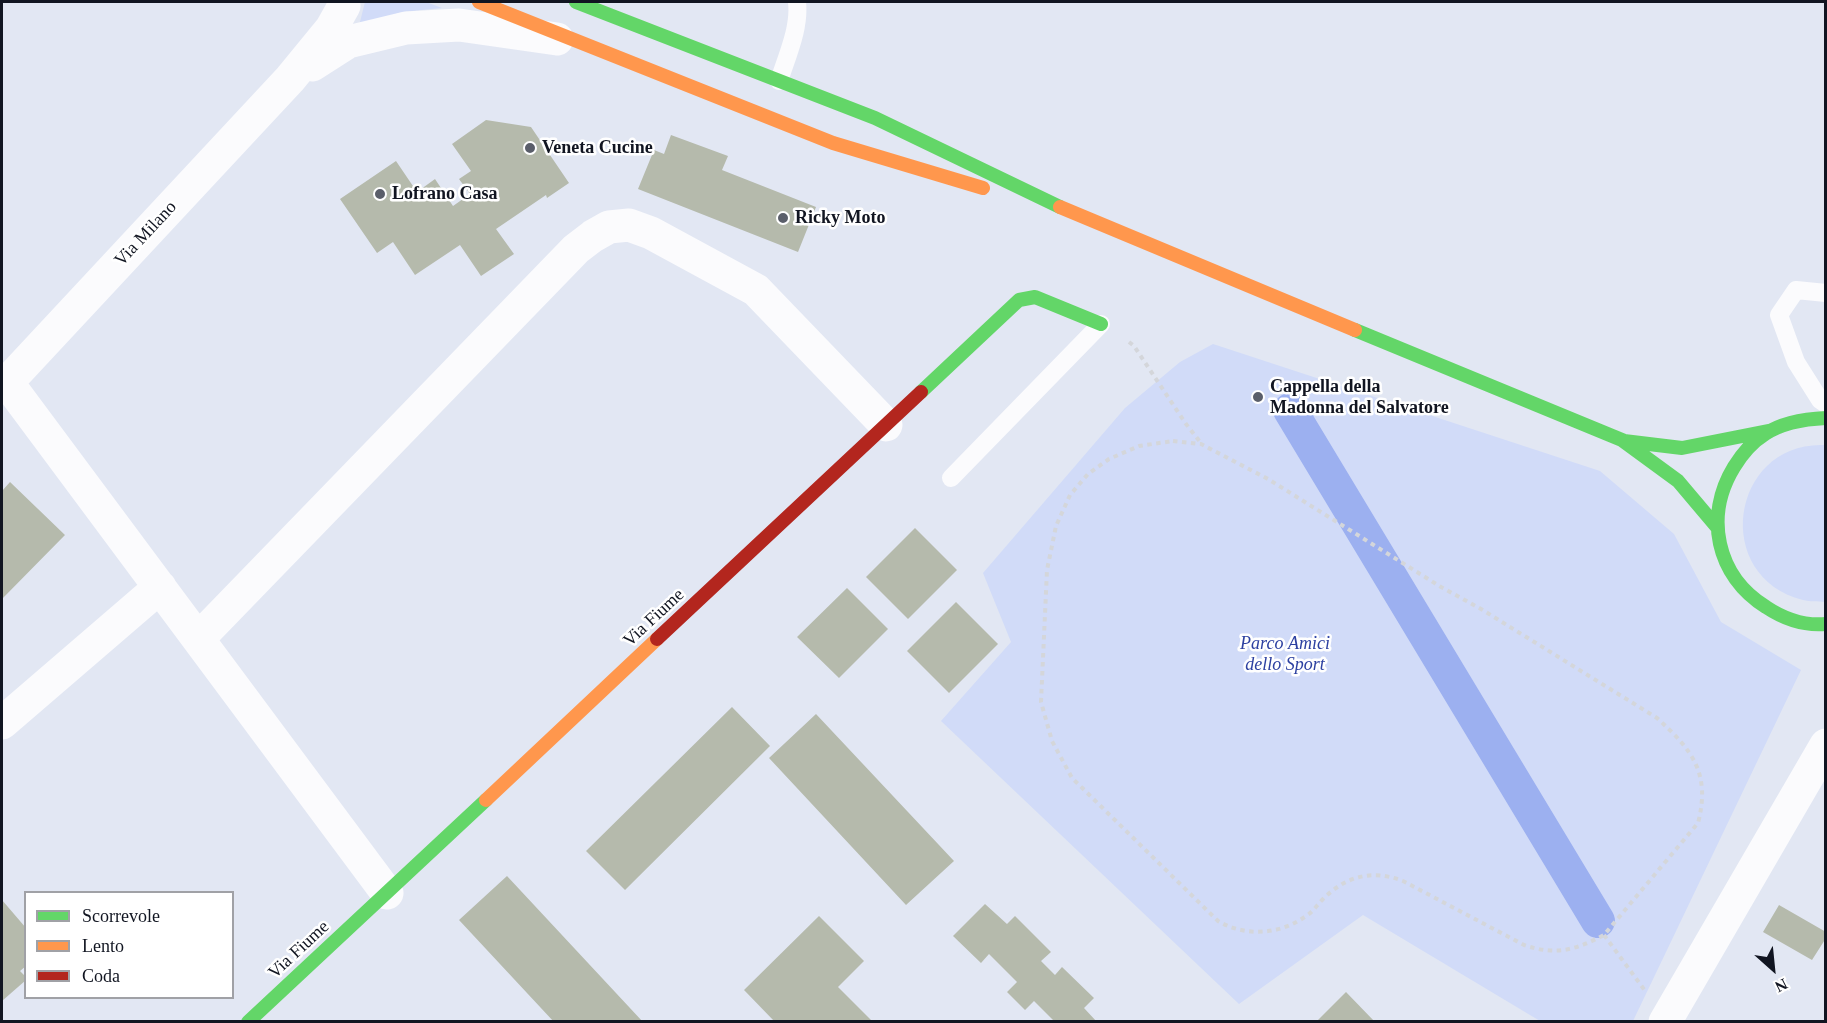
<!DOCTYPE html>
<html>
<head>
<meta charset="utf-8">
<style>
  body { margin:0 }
  #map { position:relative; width:1827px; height:1023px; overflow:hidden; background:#e2e7f3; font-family:"Times New Roman",serif }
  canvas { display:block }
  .frame { position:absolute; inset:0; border:3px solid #111521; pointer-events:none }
  .legend { position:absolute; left:24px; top:891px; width:210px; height:108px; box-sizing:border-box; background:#fff; border:2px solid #a0a1a6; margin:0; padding:8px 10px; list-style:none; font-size:18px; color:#111521 }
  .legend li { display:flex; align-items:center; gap:12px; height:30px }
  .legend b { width:30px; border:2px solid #a0a1a6 }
  .north { position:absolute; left:1743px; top:939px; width:60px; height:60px; -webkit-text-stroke:4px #fff; paint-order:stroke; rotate:153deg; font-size:16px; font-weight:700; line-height:24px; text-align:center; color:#111521 }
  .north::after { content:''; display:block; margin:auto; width:21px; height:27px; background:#111521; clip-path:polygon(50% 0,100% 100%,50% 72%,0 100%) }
</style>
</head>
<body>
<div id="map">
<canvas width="1827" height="1023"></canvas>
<div class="frame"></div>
<ul class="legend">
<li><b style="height:8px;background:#63d668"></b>Scorrevole</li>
<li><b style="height:8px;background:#ff974d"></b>Lento</li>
<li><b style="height:8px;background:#b3261e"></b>Coda</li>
</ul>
<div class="north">N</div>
</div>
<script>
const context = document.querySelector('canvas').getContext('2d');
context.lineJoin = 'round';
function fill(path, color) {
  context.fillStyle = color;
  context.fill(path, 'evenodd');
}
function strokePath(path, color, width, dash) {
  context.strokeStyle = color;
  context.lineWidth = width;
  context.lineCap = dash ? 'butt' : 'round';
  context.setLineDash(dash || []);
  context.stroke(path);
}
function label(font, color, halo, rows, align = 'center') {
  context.font = font + ' "Times New Roman",serif';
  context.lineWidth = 5;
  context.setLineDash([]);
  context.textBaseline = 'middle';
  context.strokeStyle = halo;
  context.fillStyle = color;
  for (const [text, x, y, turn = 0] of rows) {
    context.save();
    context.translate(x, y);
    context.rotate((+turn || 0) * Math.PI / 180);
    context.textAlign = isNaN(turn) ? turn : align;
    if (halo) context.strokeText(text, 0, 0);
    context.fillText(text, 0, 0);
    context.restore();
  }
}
const green = new Path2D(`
  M365,2H426L442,8L402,12L359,26Z
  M1213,344L1600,471L1674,534L1721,622L1801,670L1633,1021H1540L1363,915L1239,1004L941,721L1011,642L983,573L1125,408L1180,362Z
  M1825,445V602C1818,601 1810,602 1803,600C1710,576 1731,441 1825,445Z`);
const canal = new Path2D(`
  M1290,410L1598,921`);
const building = new Path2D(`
  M486,120L531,127L569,183L547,198L546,195L496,229L514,254L481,276L460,245L415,275L393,242L377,253L340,199L396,161L417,192L435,179L453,206L470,194L459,179L471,171L452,144Z
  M671,135L728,156L722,170L816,207L798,252L638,189L654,150L664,154Z
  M10,482L65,535L2,599V491Z
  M915,528L957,570L908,619L866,577Z
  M847,588L888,629L839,678L797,637Z
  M956,602L998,644L949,693L907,651Z
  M732,707L770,746L625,890L586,851Z
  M816,714L954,861L906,905L769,758Z
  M507,876L643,1022H554L459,920Z
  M2,900L26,928V966L20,971L26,977V980L2,1001Z
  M985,904L1007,924L1015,916L1051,952L1041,961L1055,975L1062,967L1094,998L1084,1008L1097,1022H1055L1034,1001L1025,1010L1007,992L1017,982L989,954L981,963L953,936Z
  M1779,905L1826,932V938L1812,960L1763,932Z
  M819,916L864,961L838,987L873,1022H775L744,990Z
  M1346,992L1375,1022H1316Z`);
const path = new Path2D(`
  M1129,342L1134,346L1186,424L1201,443
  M1173,441L1201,444L1268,479L1441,587L1481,609L1657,718C1692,750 1711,773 1698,823L1604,935C1575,950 1556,956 1524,945L1403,881C1372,869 1346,876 1323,899C1317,905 1313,912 1306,916C1280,935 1245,937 1218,921L1072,778L1052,741L1041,702L1047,570L1056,526L1070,495L1088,474L1109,459L1139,446Z
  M1604,935L1646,992`);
const lane = new Path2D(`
  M779,81C787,56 800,28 797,2
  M1826,293L1796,290L1779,315L1796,362L1820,400L1826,404
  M951,478L1101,324`);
const street = new Path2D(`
  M312,65L348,42L406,28L459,25L557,39
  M7,382L387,893
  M2,388L290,79L331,29L344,6L343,2
  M198,639L576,249L593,236L609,227L629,225L651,233L756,290L886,425
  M2,723L160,587
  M1665,1022L1826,745`);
const fast = new Path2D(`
  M576,2L875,118L1060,207
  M1355,330L1622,440L1678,481L1716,526
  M921,392L1019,300L1035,297L1101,324
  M1826,418C1805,419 1783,422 1765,434C1752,442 1742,454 1734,467C1704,516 1716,576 1766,607C1784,619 1804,626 1826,624
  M1624,441L1682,448L1768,431
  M248,1022L486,800`);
const slow = new Path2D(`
  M479,2L833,143L983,188
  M1060,207L1355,330
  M486,800L657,639`);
const jam = new Path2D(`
  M657,639L921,392`);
const markers = [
  [530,148,6,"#5a5e6a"],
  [380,194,6,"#5a5e6a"],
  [783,218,6,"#5a5e6a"],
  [1258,397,6,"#5a5e6a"]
];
const poiNames = [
  ["Veneta Cucine",542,148],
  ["Lofrano Casa",392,194],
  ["Ricky Moto",795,218],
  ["Cappella della",1270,387],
  ["Madonna del Salvatore",1270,408]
];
const streetNames = [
  ["Via Milano",146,234,-47],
  ["Via Fiume",654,618,-43],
  ["Via Fiume",299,950,-43]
];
const parkNames = [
  ["Parco Amici",1285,644],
  ["dello Sport",1285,665]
];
fill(green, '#d1dbf8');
strokePath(canal, '#9cb0f0', 34);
fill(building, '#b5baac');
strokePath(path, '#d4d6da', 4, [4.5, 4.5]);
strokePath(lane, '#fbfbfd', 18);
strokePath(street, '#fbfbfd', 33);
strokePath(fast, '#63d668', 14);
strokePath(slow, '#ff974d', 14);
strokePath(jam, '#b3261e', 14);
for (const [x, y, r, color] of markers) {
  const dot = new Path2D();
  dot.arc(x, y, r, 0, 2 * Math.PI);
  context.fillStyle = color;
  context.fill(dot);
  strokePath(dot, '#fff', 2);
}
label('bold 18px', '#111521', '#fff', poiNames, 'left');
label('18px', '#111521', '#fff', streetNames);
label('italic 18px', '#2d41a1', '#fff', parkNames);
</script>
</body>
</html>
